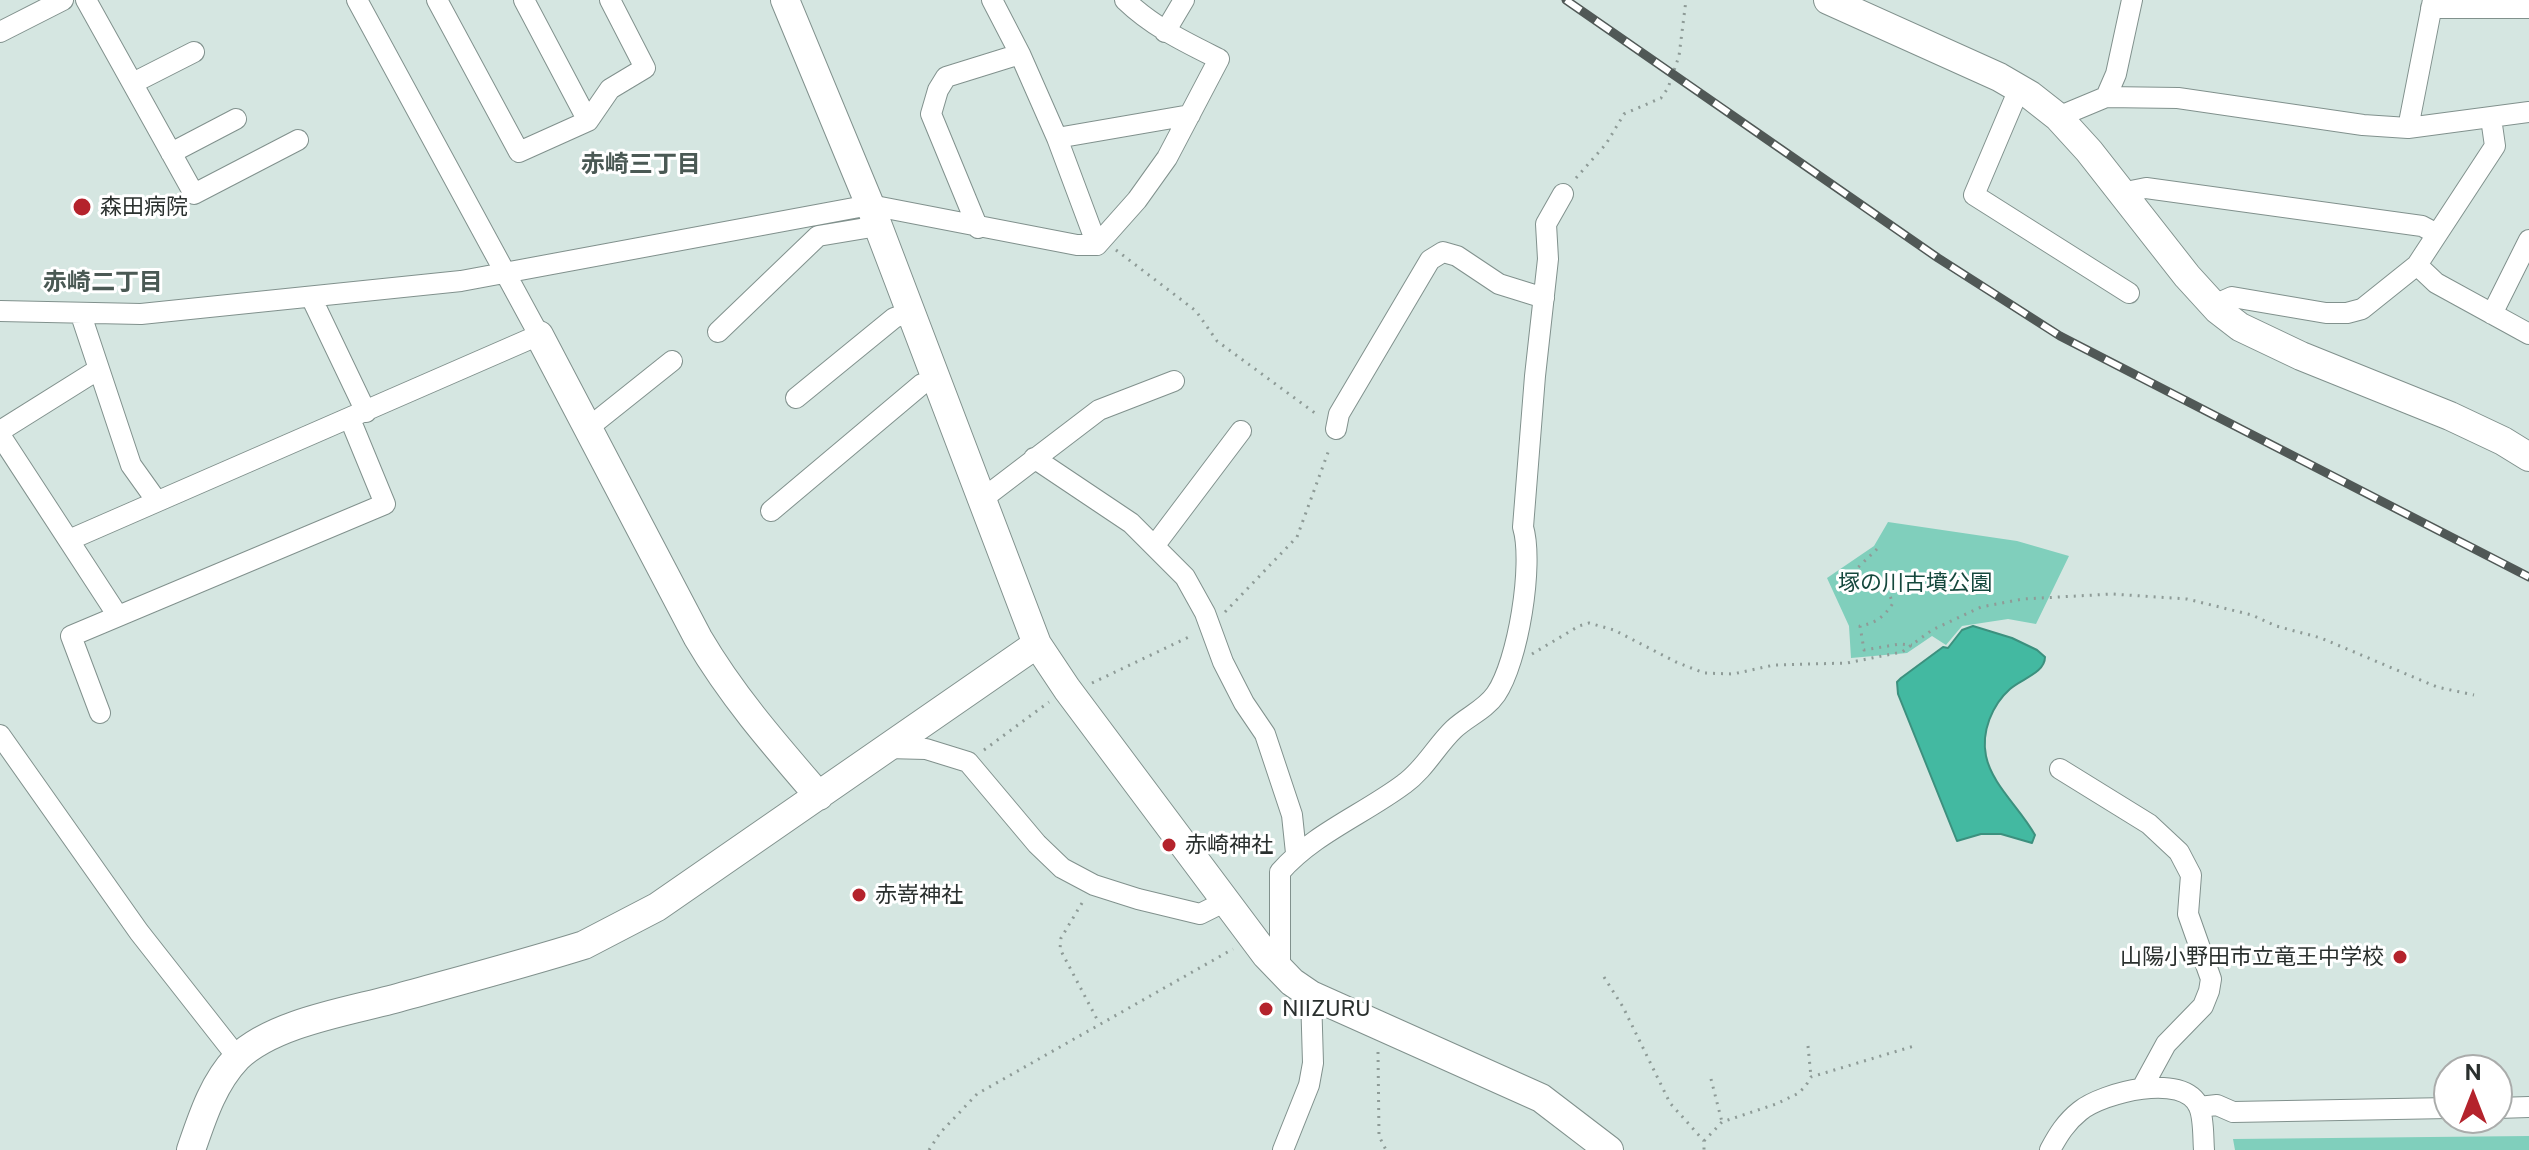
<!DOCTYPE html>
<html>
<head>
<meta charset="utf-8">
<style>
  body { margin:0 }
  #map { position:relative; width:2529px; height:1150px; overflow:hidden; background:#d5e6e1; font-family:"Public Sans",sans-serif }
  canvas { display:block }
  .north { position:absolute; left:2433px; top:1054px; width:80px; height:80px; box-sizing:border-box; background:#fff; border:2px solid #aaacab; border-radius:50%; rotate:0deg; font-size:22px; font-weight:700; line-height:32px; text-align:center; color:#2a302e }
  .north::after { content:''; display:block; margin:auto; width:28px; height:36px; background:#b4232c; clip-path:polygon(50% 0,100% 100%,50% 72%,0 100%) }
</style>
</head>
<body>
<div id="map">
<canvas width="2529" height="1150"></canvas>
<div class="north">N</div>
</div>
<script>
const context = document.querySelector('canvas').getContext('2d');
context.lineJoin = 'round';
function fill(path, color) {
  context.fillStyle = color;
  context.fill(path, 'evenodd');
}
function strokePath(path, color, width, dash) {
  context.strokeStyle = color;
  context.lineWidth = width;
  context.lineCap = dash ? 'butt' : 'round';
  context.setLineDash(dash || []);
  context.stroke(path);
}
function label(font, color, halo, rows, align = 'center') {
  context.font = font + ' "Public Sans","Noto Sans JP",sans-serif';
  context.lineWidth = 6;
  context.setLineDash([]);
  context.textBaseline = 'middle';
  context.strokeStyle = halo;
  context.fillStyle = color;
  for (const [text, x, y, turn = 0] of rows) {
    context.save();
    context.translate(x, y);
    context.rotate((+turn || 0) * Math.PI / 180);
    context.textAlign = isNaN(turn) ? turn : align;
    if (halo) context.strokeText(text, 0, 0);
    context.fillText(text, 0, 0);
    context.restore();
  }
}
const green = new Path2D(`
  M1888,522L2017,541L2069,556L2036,624L2008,619L1962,626L1946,645L1932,636L1907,653L1851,658L1849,626L1827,578L1874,546Z
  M2529,1136V1150H2235L2233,1139Z`);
const water = new Path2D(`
  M1973,626L2012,638L2037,650L2045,657C2045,673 2021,679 2010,689C1992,705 1981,732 1986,756C1992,785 2021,809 2035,835L2032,843L2001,834H1981L1957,841L1898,694L1897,682L1901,678L1943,647L1948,648L1962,630Z`);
const path = new Path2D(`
  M1576,178L1606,144L1624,114L1661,98L1668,88L1679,56L1686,0
  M1116,250L1196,311L1217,341L1319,416
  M1877,549L1844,581L1889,594L1893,603C1884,617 1876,623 1860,626L1864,650L1900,644L1912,645
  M1225,612L1297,537L1330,447
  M1532,654L1579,626L1589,623L1614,630L1676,662L1704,673L1733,674L1774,665L1847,663L1902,652L1932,630L1981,607L2023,599L2112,594L2187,599L2252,615L2276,626L2321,638L2437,687L2474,695
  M1092,683L1193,635
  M984,750L1049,702
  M1082,903L1061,938L1060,949L1099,1023
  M1604,977L1623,1007L1670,1103L1704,1141V1150
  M1808,1046L1811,1077
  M1378,1052L1379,1136L1386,1150
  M1711,1079L1722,1122
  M1704,1141L1722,1122L1776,1104L1797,1094L1805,1087L1811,1077L1914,1046
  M929,1150L940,1133L977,1094L1233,949`);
const street = new Path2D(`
  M86,0L194,194L298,140
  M437,0L519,152L588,121L610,89L645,68L610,0
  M524,0L588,121
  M992,0L1020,54L1057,138L1097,245
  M2431,8H2529
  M0,32L63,0
  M1165,32L1184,0
  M133,83L194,52
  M2019,89L1974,195L2129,293
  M2106,97L2116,74L2132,0
  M2058,117L2106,97L2178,98L2363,125L2408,128L2529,112
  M2408,128L2433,0
  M1057,138L1190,115
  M171,153L236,119
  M2121,193L2146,188L2422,226L2437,234
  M978,228L931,114L938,90L946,77L1020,54
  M2417,265L2436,283L2529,334
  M311,297L366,412
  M2214,305L2232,297L2326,313H2347L2362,309L2417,265L2495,146L2491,118
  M0,311L141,314L461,281L870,205L1077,245H1097L1137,200L1167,158L1219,59C1185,42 1153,27 1125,0
  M2492,314L2529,240
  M81,315L131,465L156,500
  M718,332L818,236L878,226
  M796,398L894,318L910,312
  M588,428L672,361
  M1336,429L1339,414L1430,260L1443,252L1457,256L1499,284L1544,298
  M0,431L99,369
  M0,435L118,616
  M1034,458L1131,523L1185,577L1205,613L1223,662L1244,703L1265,734L1292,815L1296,853
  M981,500L1099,410L1174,381
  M771,511L922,384L936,380
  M69,540L539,335L357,0
  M1155,545L1241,431
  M100,713L71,636L385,504L350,419
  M0,735L139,932L238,1058
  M887,748L926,749L968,762L1037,844L1062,868L1094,885L1138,899L1200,914L1226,901
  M2060,769L2149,824L2179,852L2191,875L2188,914L2211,979L2209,991L2203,1006L2166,1044L2142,1088
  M1280,970V872C1313,834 1364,814 1404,784C1425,769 1436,746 1454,729C1468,716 1485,710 1496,694C1518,662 1534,564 1523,527L1535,376L1548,259L1546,224L1563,194
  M2199,1107L2217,1105L2233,1112L2449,1108
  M2497,1108L2529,1107
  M1283,1150L1309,1085L1313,1063L1311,995
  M2050,1150C2058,1135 2066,1122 2080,1111C2102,1093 2184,1071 2199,1107C2204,1118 2203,1138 2204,1150`);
const secondary = new Path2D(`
  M785,0L870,205L1037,644L1067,689L1266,955L1292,982L1311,995L1541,1098L1609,1150
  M1828,0L1999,77L2030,95L2058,117L2089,151L2187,276L2218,310L2240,327L2301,356L2450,416L2503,441L2529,457
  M539,335L698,638C732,696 775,745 819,796
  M191,1150C202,1118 213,1083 237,1058C272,1024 344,1012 390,1000C455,982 520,965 584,945L657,907L1037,644`);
const rail = new Path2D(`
  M1566,0L1938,258L2060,336L2529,577`);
const markers = [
  [82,207,10,"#b4232c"],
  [1169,845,8,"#b4232c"],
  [859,895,8,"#b4232c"],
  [2400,957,8,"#b4232c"],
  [1266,1009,8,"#b4232c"]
];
const poiNames = [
  ["森田病院",100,207],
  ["赤崎神社",1185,845],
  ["赤嵜神社",875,895],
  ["山陽小野田市立竜王中学校",2384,957,"right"],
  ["NIIZURU",1282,1009]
];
const parkNames = [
  ["塚の川古墳公園",1915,583]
];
const neighbourhoodNames = [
  ["赤崎三丁目",641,165],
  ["赤崎二丁目",103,283]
];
fill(green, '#80cfbc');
fill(water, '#43b9a1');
strokePath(water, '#3c907e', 2);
strokePath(street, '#81918d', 22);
strokePath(secondary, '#81918d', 30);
strokePath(path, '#8e9b97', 3, [2, 6]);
strokePath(street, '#fff', 20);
strokePath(secondary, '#fff', 28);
strokePath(rail, '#505856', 9);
strokePath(rail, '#fff', 6, [18]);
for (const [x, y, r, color] of markers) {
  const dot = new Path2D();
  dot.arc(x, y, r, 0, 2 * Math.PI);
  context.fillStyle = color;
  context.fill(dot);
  strokePath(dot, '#fff', 3);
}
label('22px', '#2a302e', '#fff', poiNames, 'left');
label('22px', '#15483d', '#fff', parkNames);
label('bold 24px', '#4a5954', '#fff', neighbourhoodNames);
</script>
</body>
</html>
